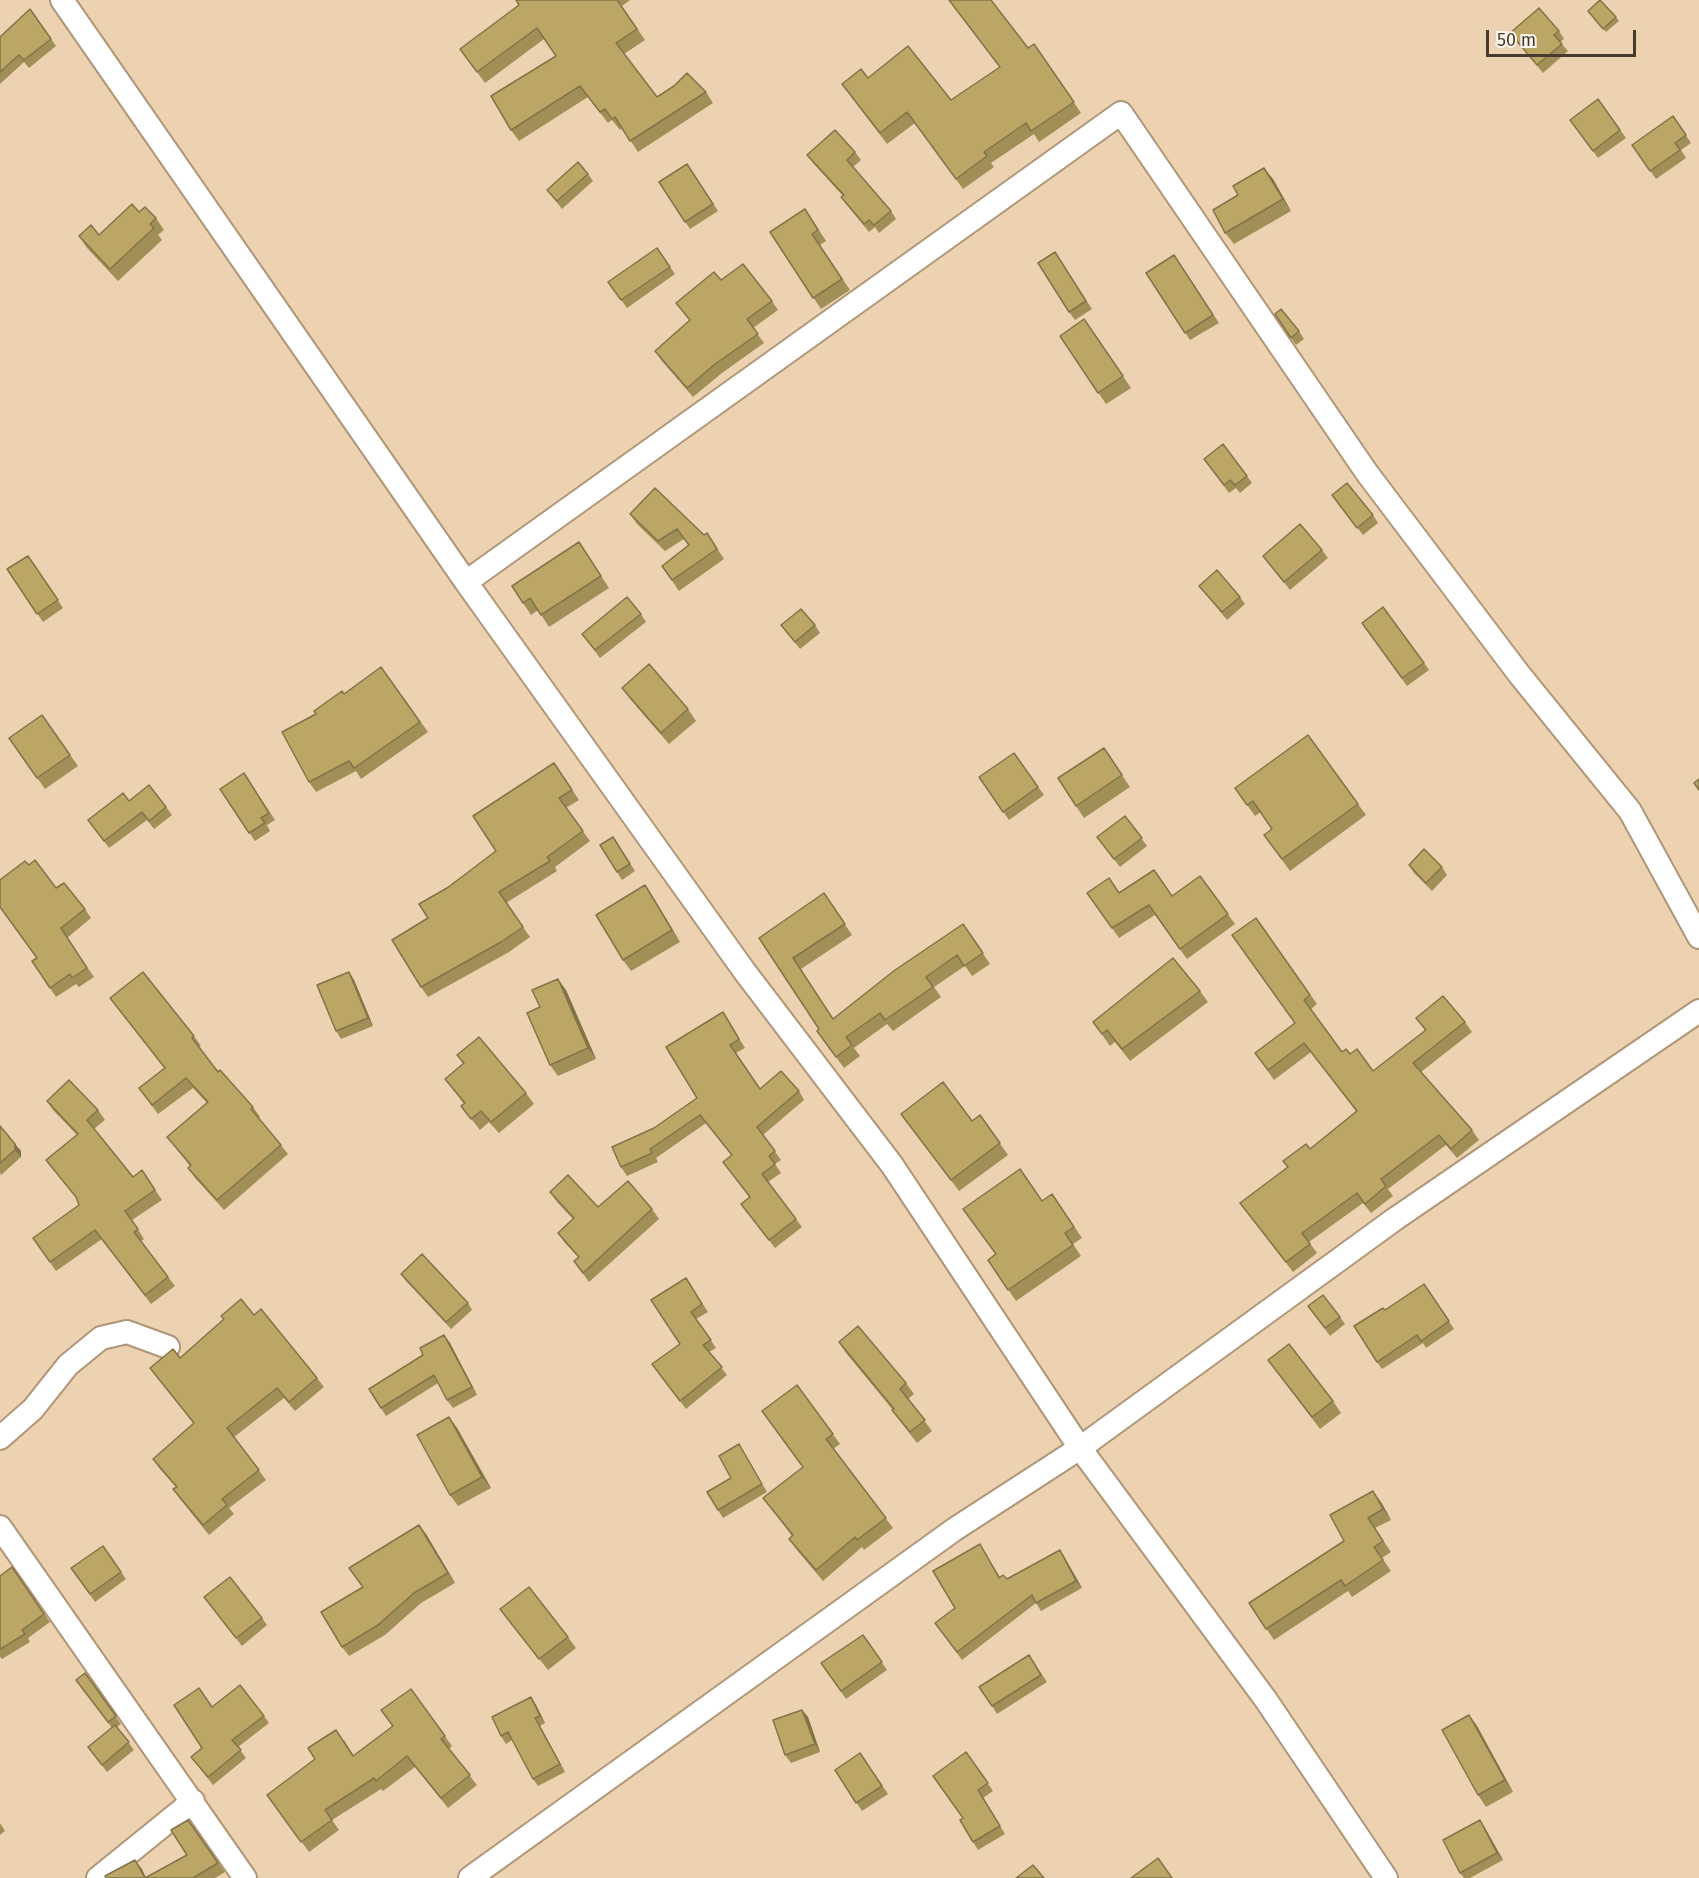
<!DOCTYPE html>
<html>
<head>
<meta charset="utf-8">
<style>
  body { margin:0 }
  #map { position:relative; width:1699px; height:1878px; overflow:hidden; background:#edd2b2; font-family:"Fira Sans",sans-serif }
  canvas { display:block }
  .scale { position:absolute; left:1486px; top:30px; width:150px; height:27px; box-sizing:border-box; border:3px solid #463b2e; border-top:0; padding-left:8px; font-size:18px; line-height:21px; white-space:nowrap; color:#463b2e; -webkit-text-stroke:4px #fff7ed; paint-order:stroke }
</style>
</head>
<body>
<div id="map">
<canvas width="1699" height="1878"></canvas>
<div class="scale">50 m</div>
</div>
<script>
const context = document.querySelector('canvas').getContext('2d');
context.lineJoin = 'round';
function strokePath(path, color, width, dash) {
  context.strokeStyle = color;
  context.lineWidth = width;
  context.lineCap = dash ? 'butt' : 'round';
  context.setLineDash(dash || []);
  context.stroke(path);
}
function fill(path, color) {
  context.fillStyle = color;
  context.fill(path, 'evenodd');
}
const street = new Path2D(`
  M62,0L466,582
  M0,1438L33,1409L68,1365L101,1338L127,1332L168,1347
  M0,1527L245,1878
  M98,1878L193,1801
  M470,1878L955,1529L1080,1448L892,1165L745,972L466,582L1121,113L1367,473L1519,674L1630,811L1699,937
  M1386,1878L1266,1700L1080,1448L1395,1219L1699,1011`);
const wall = new Path2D(`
  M516,0H630L622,6L645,40L624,54L657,97L706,92L713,103L638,152L622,128L620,130L612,120L608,123L588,97L519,141L511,130L556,56L544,39L485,83L460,49L519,5Z
  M949,0L1028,48L1034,44L1081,113L1039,142L1034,134L991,163L994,167L963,189L915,123L887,144L842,84L868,78L951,100L1000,67Z
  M30,9L56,46L29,68L24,62L0,84V37Z
  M1588,11L1616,17L1619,21L1606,32Z
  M1559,31L1564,39L1560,42L1568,51L1543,73L1510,33Z
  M1598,99L1626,138L1598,158L1570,120Z
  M1673,116L1691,143L1681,150L1686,158L1656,179L1632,145Z
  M855,152L861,160L853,167L891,211L896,219L879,233L875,227L869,232L847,205L841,197L843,196L813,163L807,155Z
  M687,164L718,211L690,229L659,182Z
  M588,174L593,181L562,209L547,190Z
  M1273,179L1291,211L1234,244L1225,233L1238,195Z
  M139,212L156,218L164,230L158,235L162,240L118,281L87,248L79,236L99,235Z
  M813,221L826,241L820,245L850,290L821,309L770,232Z
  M657,248L675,274L627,308L608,282Z
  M1174,255L1219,323L1190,340L1146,273Z
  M1060,260L1092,309L1075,320L1069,312Z
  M721,280L772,301L778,310L753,328L764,343L722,373L693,397L661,360L655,351L690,321L676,303Z
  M1084,319L1131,388L1106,404L1060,336Z
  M1299,331L1304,339L1296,345L1291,338Z
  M1204,459L1247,476L1252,483L1240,493L1236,488L1229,493Z
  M1332,495L1373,515L1378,523L1363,535Z
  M630,514L704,535L707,533L724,559L679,591L662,566L688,545L684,539L665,551L637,524Z
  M579,542L609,588L549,627L538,610L531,615L523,603Z
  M1322,550L1328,558L1290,590L1263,556Z
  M28,556L63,608L43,622L7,569Z
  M1199,586L1240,597L1245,604L1227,620Z
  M1383,607L1429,670L1407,686L1362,623Z
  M641,614L646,622L600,658L582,634Z
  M781,625H815L820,633L800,649Z
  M381,667L428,732L361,779L356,771L316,792L309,782L316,714Z
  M622,688L688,709L696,721L669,744L630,699Z
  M42,715L78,766L45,789L9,738Z
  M1308,735L1366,815L1290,871L1264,835L1272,829L1261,812L1255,816L1235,788Z
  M1104,748L1130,787L1084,818L1076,806Z
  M1014,753L1044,795L1009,820L979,777Z
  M554,763L579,800L566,808L590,841L555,867L557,871L506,903L530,937L509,952L428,997L421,987L428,918L447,888L496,851Z
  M244,773L275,820L267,825L270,831L255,841L220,789Z
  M129,801L166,807L172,815L154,829L147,820L109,848L88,820Z
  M1125,816L1147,846L1120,867L1103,845Z
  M613,837L635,871L622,880L617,872Z
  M29,865L56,888L85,909L91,918L67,938L94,977L79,987L76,984L56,997L32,961L36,958Z
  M1409,865L1442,867L1447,875L1432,891L1414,873Z
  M1200,876L1235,924L1187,959L1155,915L1119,938L1087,893H1119L1172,896Z
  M824,893L852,935L801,969L833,1019L963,924L990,964L972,976L965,966L934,987L941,997L893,1031L887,1024L854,1048L860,1056L844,1068L817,1031L819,1029L759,938Z
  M653,897L680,942L631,971L623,960Z
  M1256,918L1317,1004L1311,1009L1342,1052L1350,1054L1373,1071L1425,1030L1416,1018L1465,1022L1472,1032L1421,1072L1472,1130L1479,1140L1457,1158L1446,1145L1388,1189L1393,1196L1371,1213L1363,1203L1309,1242L1317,1253L1293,1272L1240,1203L1288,1167L1356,1111L1311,1052L1274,1080L1255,1053L1295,1023Z
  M349,972L354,980L373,1026L341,1039L336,1031Z
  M566,990L596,1059L558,1076L550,1065L540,1007Z
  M1200,991L1208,1002L1130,1061L1115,1042L1110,1046L1093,1022Z
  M110,998L194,1036L201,1046L199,1047L218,1072L253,1107L260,1117L259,1118L288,1154L224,1210L195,1178L188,1168L190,1166L167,1137L207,1103L193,1088L158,1114L139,1088L164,1068Z
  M723,1012L745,1048L736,1053L760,1089L799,1091L804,1100L763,1135L781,1160L775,1164L781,1173L768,1182L802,1227L775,1248L741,1204L749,1197L732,1156L706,1123L656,1158L658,1162L627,1176L621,1167L654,1128L697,1098Z
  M457,1055L526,1093L534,1104L499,1133L489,1122L480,1130L461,1106L464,1104L445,1079L463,1064Z
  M47,1101L98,1110L105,1120L94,1129L133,1177L142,1170L162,1200L132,1220L144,1239L141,1241L175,1286L151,1304L102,1239L56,1271L33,1238L79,1205L77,1199L46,1160L77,1135L53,1110Z
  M901,1114L972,1121L980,1115L1008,1155L959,1191Z
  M0,1126L21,1151V1157L1,1175L0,1173Z
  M550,1192L598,1207L652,1209L659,1219L589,1282L574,1261L578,1257L565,1243L558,1233L573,1219L557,1202Z
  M1052,1194L1082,1238L1073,1244L1081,1256L1016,1301L988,1260L995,1254L1042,1201Z
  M401,1274L468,1303L472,1310L451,1329L406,1281Z
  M686,1278L708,1312L696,1319L716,1348L709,1352L727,1375L686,1409L652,1364L680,1344Z
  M1424,1284L1454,1329L1426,1348L1423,1343L1382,1369L1377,1362L1385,1310Z
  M1308,1306L1340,1317L1345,1324L1330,1336Z
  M254,1315L317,1378L324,1387L295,1411L284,1398L234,1437L266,1480L229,1508L234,1514L209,1535L180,1499L173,1489L176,1487L159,1468L153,1459L194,1424L150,1368L180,1358Z
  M444,1335L450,1343L477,1395L453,1408L447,1400L438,1383L386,1416L381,1408L423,1355Z
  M839,1342L906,1383L914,1394L908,1399L932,1431L917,1443L900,1421L892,1410H893L846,1353Z
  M1268,1360L1333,1401L1341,1413L1320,1429Z
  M797,1385L840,1444L833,1449L893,1528L864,1550L862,1547L823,1581L796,1549L789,1539L792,1536L763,1498L803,1467Z
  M449,1417L457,1428L491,1488L458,1506L450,1495Z
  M739,1444L767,1492L723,1518L718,1510L731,1478Z
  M1381,1502L1391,1520L1375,1528L1391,1552L1382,1558L1391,1571L1352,1597L1348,1591L1274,1640L1249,1603L1344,1541Z
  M426,1534L455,1583L421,1603L385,1635L349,1656L342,1647L363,1587Z
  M103,1546L126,1579L95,1602L71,1568Z
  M1060,1550L1065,1558L1082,1588L1041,1611L1036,1603L962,1660L935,1623L955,1608L985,1552L1000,1577L1007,1579Z
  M12,1567L50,1622L28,1638L30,1642L2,1659L0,1657V1576Z
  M204,1597L262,1618L267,1625L242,1646Z
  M500,1609L568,1637L576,1648L548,1670Z
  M863,1635L887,1670L846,1699L821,1663Z
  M1029,1655L1047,1682L997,1714L992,1706Z
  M85,1673L121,1724L117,1727L134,1750L107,1772L88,1747L112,1728L82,1688Z
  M411,1689L452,1746L449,1749L477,1785L448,1808L415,1767L383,1791L381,1789L332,1820L339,1830L309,1852L267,1795L344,1740L354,1756L393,1726Z
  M531,1697L536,1705L545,1723L540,1726L565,1772L538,1786L533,1779L512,1740L506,1744L501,1736Z
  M212,1707L264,1716L269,1723L238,1747L246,1758L213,1785L191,1757L202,1748Z
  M802,1710L808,1717L820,1752L791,1763L785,1755Z
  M1469,1715L1477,1726L1513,1792L1486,1807L1478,1795Z
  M966,1752L993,1791L983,1798L1005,1834L978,1850L973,1842L963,1818Z
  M860,1753L888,1794L862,1811L835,1770Z
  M188,1820L225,1872L215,1878H106L135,1860L146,1877L187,1855Z
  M1480,1820L1485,1828L1503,1860L1470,1878H1464L1460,1873Z
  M0,1823L5,1831L0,1835Z`);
const shadedWall = new Path2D(`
  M1264,168L1273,179L1291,211L1283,199Z
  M645,885L653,897L680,942L672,930Z
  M349,972L354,980L373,1026L368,1018Z
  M558,979L566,990L596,1059L588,1048Z
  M15,1144L21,1151V1157L15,1150Z
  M444,1335L450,1343L477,1395L472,1387Z
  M449,1417L457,1428L491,1488L482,1477Z
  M1373,1491L1381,1502L1391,1520L1383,1509Z
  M419,1525L426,1534L455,1583L448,1573Z
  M980,1544L985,1552L1004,1586L999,1578Z
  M1060,1550L1065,1558L1082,1588L1076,1581Z
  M531,1697L536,1705L545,1723L540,1716Z
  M802,1710L808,1717L820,1752L815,1744Z
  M1469,1715L1477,1726L1513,1792L1505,1780Z
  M535,1718L540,1726L565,1772L560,1764Z
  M1480,1820L1485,1828L1503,1860L1497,1853Z
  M135,1860L142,1869L146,1878H145Z`);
const building = new Path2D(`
  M516,0H617L637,29L616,43L657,97L674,86L687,73L706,92L630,141L615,117L612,119L605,109L600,112L580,86L511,130L491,96L556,56L537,28L477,72L460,49L519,5Z
  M949,0H991L1028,48L1034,44L1074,102L1031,131L1026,123L984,152L987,156L956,179L907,112L880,133L842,84L861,69L868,78L908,46L951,100L1000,67Z
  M1600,0L1616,17L1603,29L1588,11Z
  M1539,8L1559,31L1554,35L1562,44L1537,65L1510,33Z
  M30,9L51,39L24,60L19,55L0,72V37Z
  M1598,99L1620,130L1593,151L1570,120Z
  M1673,116L1686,135L1675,143L1680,150L1650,171L1632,145Z
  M835,130L855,152L847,160L891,211L874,225L869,220L864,224L841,197L844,195L807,155Z
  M578,162L588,174L557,201L547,190Z
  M687,164L713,204L685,222L659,182Z
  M1264,168L1283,199L1225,233L1213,210L1238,195L1233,186Z
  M132,204L139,212L145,207L156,218L150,224L154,228L110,269L79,236L91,225L99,235Z
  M805,209L818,230L812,234L842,279L813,298L770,232Z
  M657,248L670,267L621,300L608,282Z
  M1055,252L1086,301L1069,312L1038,263Z
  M1174,255L1213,315L1185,333L1146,273Z
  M743,264L772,301L747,319L758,334L715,364L687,388L655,351L690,320L676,303L714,272L721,280Z
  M1281,309L1299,331L1291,338L1275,314Z
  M1084,319L1123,376L1098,393L1060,336Z
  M1223,444L1247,476L1235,485L1230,480L1224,485L1204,459Z
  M1347,483L1373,515L1357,528L1332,495Z
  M655,488L704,535L707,533L717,549L672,580L662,566L689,545L677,529L658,541L630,514Z
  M1300,524L1322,550L1284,582L1263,556Z
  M579,542L601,576L541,615L530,598L523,603L512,586Z
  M28,556L58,600L37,614L7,569Z
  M1217,570L1240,597L1222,612L1199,586Z
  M627,597L641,614L595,650L582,634Z
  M1383,607L1424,663L1402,678L1362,623Z
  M801,609L815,625L795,642L781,625Z
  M649,664L688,709L661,733L622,688Z
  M381,667L420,722L354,768L349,761L309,782L282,732L316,714L314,711L342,691L344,694Z
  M42,715L70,755L37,778L9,738Z
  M1308,735L1358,804L1282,859L1264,835L1272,829L1253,801L1247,805L1235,788Z
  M1104,748L1122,775L1076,806L1058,778Z
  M1014,753L1038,787L1003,812L979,777Z
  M554,763L572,790L559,798L583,831L547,857L550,861L499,892L523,927L501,942L421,987L392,940L428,918L419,904L447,888L496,851L473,816Z
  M244,773L269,813L261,818L265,823L249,833L220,789Z
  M1699,779V790L1694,783Z
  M149,785L166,807L149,821L142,812L104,841L88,820L123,793L129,801Z
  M1125,816L1142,838L1114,859L1097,837Z
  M613,837L630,864L617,872L600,845Z
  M1424,849L1442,867L1426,883L1409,865Z
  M35,860L56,888L64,883L85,909L61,928L87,968L72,978L70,974L50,988L32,961L37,958L0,907V880L25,861L29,865Z
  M1154,870L1172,896L1200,876L1228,914L1180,949L1149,905L1112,928L1087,893L1109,878L1119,893Z
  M645,885L672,930L623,960L596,915Z
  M824,893L845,924L793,958L833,1019L895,970L963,924L983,953L964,966L957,955L926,977L933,987L885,1020L880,1013L846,1037L852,1045L836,1057L817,1031L819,1029L759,938Z
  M1256,918L1310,995L1304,1000L1342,1052L1346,1049L1350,1054L1357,1049L1373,1071L1426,1030L1416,1018L1443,996L1465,1022L1413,1063L1472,1130L1451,1149L1439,1135L1381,1179L1386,1186L1365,1204L1357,1193L1302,1233L1310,1244L1286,1262L1240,1203L1288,1167L1283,1161L1306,1144L1310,1149L1357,1111L1304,1043L1268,1070L1255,1053L1295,1023L1232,935Z
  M1173,958L1200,991L1122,1049L1107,1030L1102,1034L1093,1022Z
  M143,972L194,1036L192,1038L218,1072L220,1070L253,1107L251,1109L281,1145L217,1200L188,1168L191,1165L167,1137L208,1102L186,1078L152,1105L139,1088L165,1068L110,998Z
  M349,972L368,1018L336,1031L317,985Z
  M558,979L588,1048L550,1065L527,1013L540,1007L532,990Z
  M723,1012L739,1039L730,1045L760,1089L781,1071L799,1091L757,1127L775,1151L769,1156L775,1164L762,1174L796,1219L769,1240L741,1204L750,1197L723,1162L732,1155L700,1115L650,1149L652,1153L621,1167L612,1147L654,1128L697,1098L666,1047Z
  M479,1037L526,1093L491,1122L481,1111L471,1119L461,1106L465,1103L445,1079L464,1063L457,1055Z
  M69,1080L98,1110L87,1120L133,1177L142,1170L155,1190L125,1211L138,1229L134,1232L168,1277L145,1295L95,1230L50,1262L33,1238L79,1205L76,1197L46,1160L78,1134L47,1101Z
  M943,1082L972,1121L980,1115L1000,1143L951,1180L901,1114Z
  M0,1126L15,1144V1150L0,1163Z
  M1020,1169L1042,1201L1052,1194L1074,1227L1065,1233L1073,1245L1008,1290L988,1260L996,1254L963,1209Z
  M568,1175L598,1207L628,1181L652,1209L583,1273L574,1261L579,1257L558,1233L574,1218L550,1192Z
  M422,1254L468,1303L446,1322L401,1274Z
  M686,1278L702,1304L691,1312L711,1340L703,1345L722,1367L680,1401L652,1364L680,1344L651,1300Z
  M1424,1284L1449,1321L1421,1341L1417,1335L1377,1362L1354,1326L1383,1308L1385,1310Z
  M1323,1295L1340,1317L1325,1328L1308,1306Z
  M241,1299L254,1315L261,1309L317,1378L289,1402L277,1388L227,1428L259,1470L222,1499L227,1505L203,1525L173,1489L177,1487L153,1459L194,1423L150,1368L173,1349L180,1358L224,1319L221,1316Z
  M858,1326L906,1383L900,1389L925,1420L910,1432L892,1410L894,1409L839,1342Z
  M444,1335L472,1387L447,1400L434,1375L381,1408L369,1389L423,1355L420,1348Z
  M1289,1344L1333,1401L1312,1417L1268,1360Z
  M797,1385L833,1434L826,1439L886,1518L857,1540L855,1537L816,1570L789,1539L793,1535L763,1498L803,1467L762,1411Z
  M449,1417L482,1477L450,1495L417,1435Z
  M739,1444L762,1484L718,1510L707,1492L731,1478L719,1456Z
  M1373,1491L1383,1509L1368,1518L1383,1541L1374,1547L1383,1560L1345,1586L1341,1580L1266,1629L1249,1603L1344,1541L1330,1515Z
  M419,1525L448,1573L414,1593L378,1625L342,1647L321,1612L363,1587L349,1568Z
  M980,1544L999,1578L1003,1575L1007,1579L1060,1550L1076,1581L1036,1603L1032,1595L957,1652L935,1623L955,1608L933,1571Z
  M103,1546L121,1572L90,1594L71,1568Z
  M12,1567L44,1614L22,1630L25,1634L0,1649V1576Z
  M230,1577L262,1618L236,1638L204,1597Z
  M529,1587L568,1637L539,1659L500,1609Z
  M863,1635L882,1662L841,1691L821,1663Z
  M1029,1655L1041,1675L992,1706L979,1687Z
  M85,1673L116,1716L108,1722L76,1680Z
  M240,1685L264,1716L232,1740L241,1750L208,1777L191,1757L202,1748L174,1705L199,1688L212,1707Z
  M411,1689L445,1736L441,1739L470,1775L441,1798L407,1756L376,1781L374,1778L325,1810L332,1820L301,1842L267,1795L315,1759L308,1748L336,1730L353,1756L393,1726L381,1710Z
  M531,1697L540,1716L535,1718L560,1764L533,1779L508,1732L501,1736L492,1717Z
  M802,1710L815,1744L785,1755L773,1720Z
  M1469,1715L1505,1780L1478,1795L1442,1730Z
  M115,1725L129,1742L102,1765L88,1747Z
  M966,1752L988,1783L978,1790L1000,1826L973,1842L960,1820L963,1818L933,1776Z
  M860,1753L882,1786L856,1803L835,1770Z
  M188,1820L218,1863L193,1878H106L105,1876L135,1860L145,1878L187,1855L171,1830Z
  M1480,1820L1497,1853L1460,1873L1443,1840Z
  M1158,1858L1172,1878H1131Z
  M1033,1865L1044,1878H1016Z`);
strokePath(street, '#af9677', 26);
strokePath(street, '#fff', 22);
fill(wall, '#a18f58');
fill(shadedWall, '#837447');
fill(building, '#bba666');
strokePath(building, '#837447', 1.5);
</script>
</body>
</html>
